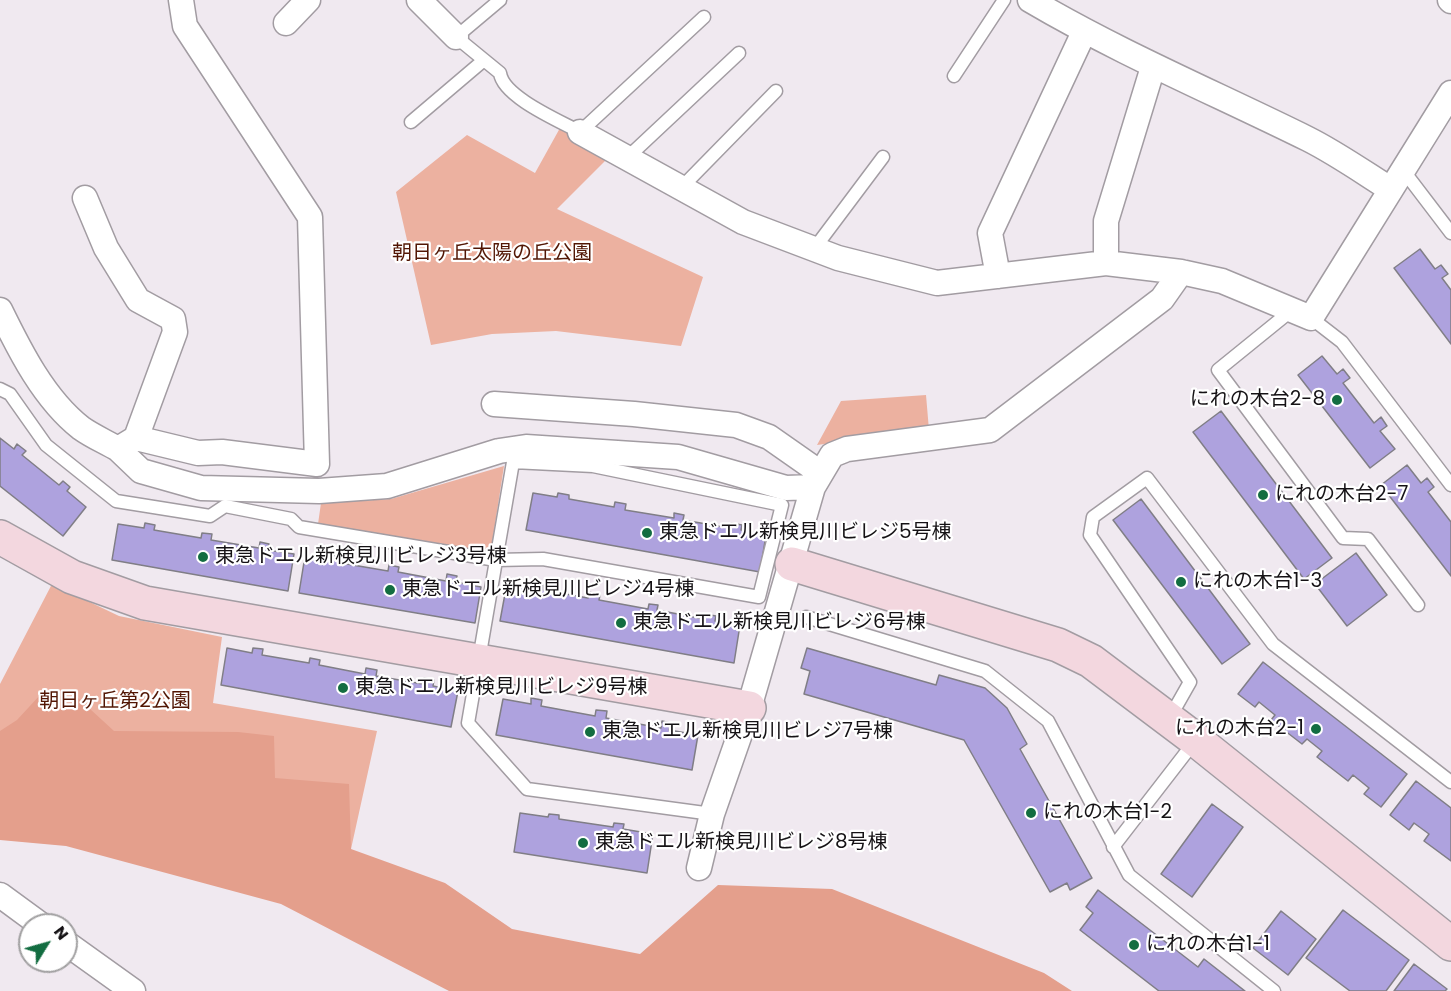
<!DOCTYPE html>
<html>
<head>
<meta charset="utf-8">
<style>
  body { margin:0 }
  #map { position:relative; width:1451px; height:991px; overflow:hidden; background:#f0e9f0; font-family:Poppins,sans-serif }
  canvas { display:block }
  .north { position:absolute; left:18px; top:913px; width:60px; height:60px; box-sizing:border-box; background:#fff; border:2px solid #a1a0a1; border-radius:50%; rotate:53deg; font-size:16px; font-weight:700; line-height:24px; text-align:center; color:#151215 }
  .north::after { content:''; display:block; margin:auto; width:21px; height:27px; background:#136d41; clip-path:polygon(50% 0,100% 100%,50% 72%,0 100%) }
</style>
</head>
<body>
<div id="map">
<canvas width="1451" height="991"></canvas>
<div class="north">N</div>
</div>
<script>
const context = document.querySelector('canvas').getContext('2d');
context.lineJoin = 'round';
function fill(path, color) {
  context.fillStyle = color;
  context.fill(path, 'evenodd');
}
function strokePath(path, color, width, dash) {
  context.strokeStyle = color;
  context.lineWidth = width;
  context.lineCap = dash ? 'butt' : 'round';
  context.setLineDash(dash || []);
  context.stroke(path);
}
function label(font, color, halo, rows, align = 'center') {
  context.font = font + ' Poppins,"Noto Sans JP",sans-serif';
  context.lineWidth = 4.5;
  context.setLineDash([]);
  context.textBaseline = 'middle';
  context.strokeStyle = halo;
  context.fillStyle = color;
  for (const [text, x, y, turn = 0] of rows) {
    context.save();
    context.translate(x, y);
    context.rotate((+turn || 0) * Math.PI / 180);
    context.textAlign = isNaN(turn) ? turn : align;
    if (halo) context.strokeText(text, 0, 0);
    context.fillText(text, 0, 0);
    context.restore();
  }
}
const green = new Path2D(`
  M560,128L610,156L557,209L703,277L681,346L556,331L492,334L431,345L396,192L467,135L535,173Z
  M926,395L929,430L817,445L841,401Z
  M504,466L492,544L483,551L318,524L321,503L391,499Z
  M52,584L119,616L222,637L213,703L377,731L351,849L0,733V684Z`);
const forest = new Path2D(`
  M41,694L78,698L114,731L238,732L274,736L275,778L349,784L351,849L445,883L512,929L640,954L718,885L832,889L1044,973L1072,991H449L281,904L66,846L0,840V731L17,720Z`);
const building = new Path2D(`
  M1420,249L1435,269L1441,265L1448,274L1442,278L1451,290V344L1394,268Z
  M1322,356L1337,374L1343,369L1350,378L1343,383L1374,423L1381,417L1387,426L1380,431L1395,449L1370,468L1298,375Z
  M1221,411L1332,558L1304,579L1193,432Z
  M0,438L14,449L17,444L26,451L22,455L59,485L63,481L70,487L67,491L86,507L63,536L0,486Z
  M1407,465L1421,483L1427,478L1434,487L1428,492L1451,522V576L1381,485Z
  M533,493L557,497L558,493L569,495V499L614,507L615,502L626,504L625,510L674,518V513L684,515L683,520L730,528L731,523L742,525L741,530L766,535L760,572L526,530Z
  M1141,499L1250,644L1222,664L1113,520Z
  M145,523L155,525L154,530L201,538L202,533L212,534L211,540L259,548L260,542L269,544L268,550L294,554L288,591L112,560L118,524L144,528Z
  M1356,553L1387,595L1347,626L1315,584Z
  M332,555L342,557L341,563L388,571L389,565L399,567L398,572L446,581L447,574L457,576L456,582L481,587L475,623L299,593L305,556L331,561Z
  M507,583L531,588L532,583L543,585V590L588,598L589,592L600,595L599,600L648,609L649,604L658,605L657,610L704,619L705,614L716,616L715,621L740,625L734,663L500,621Z
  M227,648L252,653L253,648L263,649L262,655L309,663L310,658L320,660L319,665L365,674L366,668L377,670L376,676L423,684L424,678L434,680L433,686L458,691L451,727L221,685Z
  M807,648L936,685L939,675L985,688L1007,708L1027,744L1020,749L1092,878L1070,890L1067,883L1050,892L964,740L804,694L810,671L801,668Z
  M1263,662L1407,774L1381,807L1364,794L1369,788L1353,775L1348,781L1317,757L1322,751L1307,739L1302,744L1271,720L1275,715L1259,702L1255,707L1238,694Z
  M531,698L542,700L541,706L595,716L596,710L607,711L606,718L661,728L662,721L671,723L669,730L698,735L692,770L496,735L503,699L531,704Z
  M1416,781L1451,808V861L1424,841L1429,834L1414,823L1409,830L1390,815Z
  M1212,804L1243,827L1192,897L1161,874Z
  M520,813L548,817L549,814L559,815V819L613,827L614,823L624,824L623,829L653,834L647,873L514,852Z
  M1098,890L1198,967L1204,959L1245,991H1159L1080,930L1093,913L1086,907Z
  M1343,910L1409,960L1386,991H1350L1306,958Z
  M1281,911L1316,939L1288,975L1253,948Z
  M1414,964L1447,989L1445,991H1394Z`);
const lane = new Path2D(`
  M500,0L456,37L500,73C503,97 560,121 580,132L704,17
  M954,76L1004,0
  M411,122L484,60
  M627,158L739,53
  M1403,170L1451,233
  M681,188L776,91
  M814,249L883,157
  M1292,310L1218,370L1343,538L1368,539L1418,605
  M1311,318L1342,342L1451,485
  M0,389L10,394L46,445L116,501L210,516L225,506L291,519L299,527L496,560L543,559L759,597L782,505L593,466L513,462L468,723L527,789L712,814
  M806,617L985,671L1048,721L1129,875L1274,991
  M1169,719L1190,682L1090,535L1093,517L1147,478L1273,644L1451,782
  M1113,847L1195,741`);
const street = new Path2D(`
  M419,0L456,37
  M1030,0C1120,53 1215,93 1308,139C1336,153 1363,172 1390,189
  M1450,0L1451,1
  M286,23L308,0
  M580,132L743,222L838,258L937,283L1106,263L1181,272L1222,281L1311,318L1451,93
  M85,198L106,248L138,300L173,319L175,332L136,438
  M1106,263V221L1153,67
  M998,276L990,233L1084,32
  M0,310C20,351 44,399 81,428C92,436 106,442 118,449L136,438L198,453L222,452L317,464L310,217L185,26L181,0
  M494,404L634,414L736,425L769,437L819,472
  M118,449L141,471L201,488L319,491L387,486L499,451L526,447L678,457L786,488L813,487
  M699,868L712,814L749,708L813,487L832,455L847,449L990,430L1162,299L1181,272
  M0,895L41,925
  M66,943L133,991`);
const secondary = new Path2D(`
  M0,537L72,577L145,603L749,708
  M792,564L1058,645L1091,661L1196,740L1451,944`);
const markers = [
  [1337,400,6,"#136d41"],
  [1263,495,6,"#136d41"],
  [647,533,6,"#136d41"],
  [203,557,6,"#136d41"],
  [1181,582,6,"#136d41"],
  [390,590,6,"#136d41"],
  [621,623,6,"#136d41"],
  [343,688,6,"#136d41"],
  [1316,729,6,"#136d41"],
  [590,732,6,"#136d41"],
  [1031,813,6,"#136d41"],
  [583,843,6,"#136d41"],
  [1134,945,6,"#136d41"]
];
const parkNames = [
  ["朝日ヶ丘太陽の丘公園",492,254],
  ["朝日ヶ丘第2公園",115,702]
];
const poiNames = [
  ["にれの木台2-8",1325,400,"right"],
  ["にれの木台2-7",1275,495],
  ["東急ドエル新検見川ビレジ5号棟",659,533],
  ["東急ドエル新検見川ビレジ3号棟",215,557],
  ["にれの木台1-3",1193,582],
  ["東急ドエル新検見川ビレジ4号棟",402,590],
  ["東急ドエル新検見川ビレジ6号棟",633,623],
  ["東急ドエル新検見川ビレジ9号棟",355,688],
  ["にれの木台2-1",1304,729,"right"],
  ["東急ドエル新検見川ビレジ7号棟",602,732],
  ["にれの木台1-2",1043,813],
  ["東急ドエル新検見川ビレジ8号棟",595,843],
  ["にれの木台1-1",1146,945]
];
fill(green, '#ecb1a0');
fill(forest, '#e49f8c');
fill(building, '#aea2de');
strokePath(building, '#807e86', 1.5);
strokePath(lane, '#a29ca2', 15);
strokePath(street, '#a29ca2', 27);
strokePath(secondary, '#a29ca2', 36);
strokePath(lane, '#fff', 12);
strokePath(street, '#fff', 24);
strokePath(secondary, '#f3d7df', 33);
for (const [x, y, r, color] of markers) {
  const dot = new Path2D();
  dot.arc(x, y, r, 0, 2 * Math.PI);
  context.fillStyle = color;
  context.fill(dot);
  strokePath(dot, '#fff', 2);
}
label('20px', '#521604', '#fff', parkNames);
label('20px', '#151215', '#fff', poiNames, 'left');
</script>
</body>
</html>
